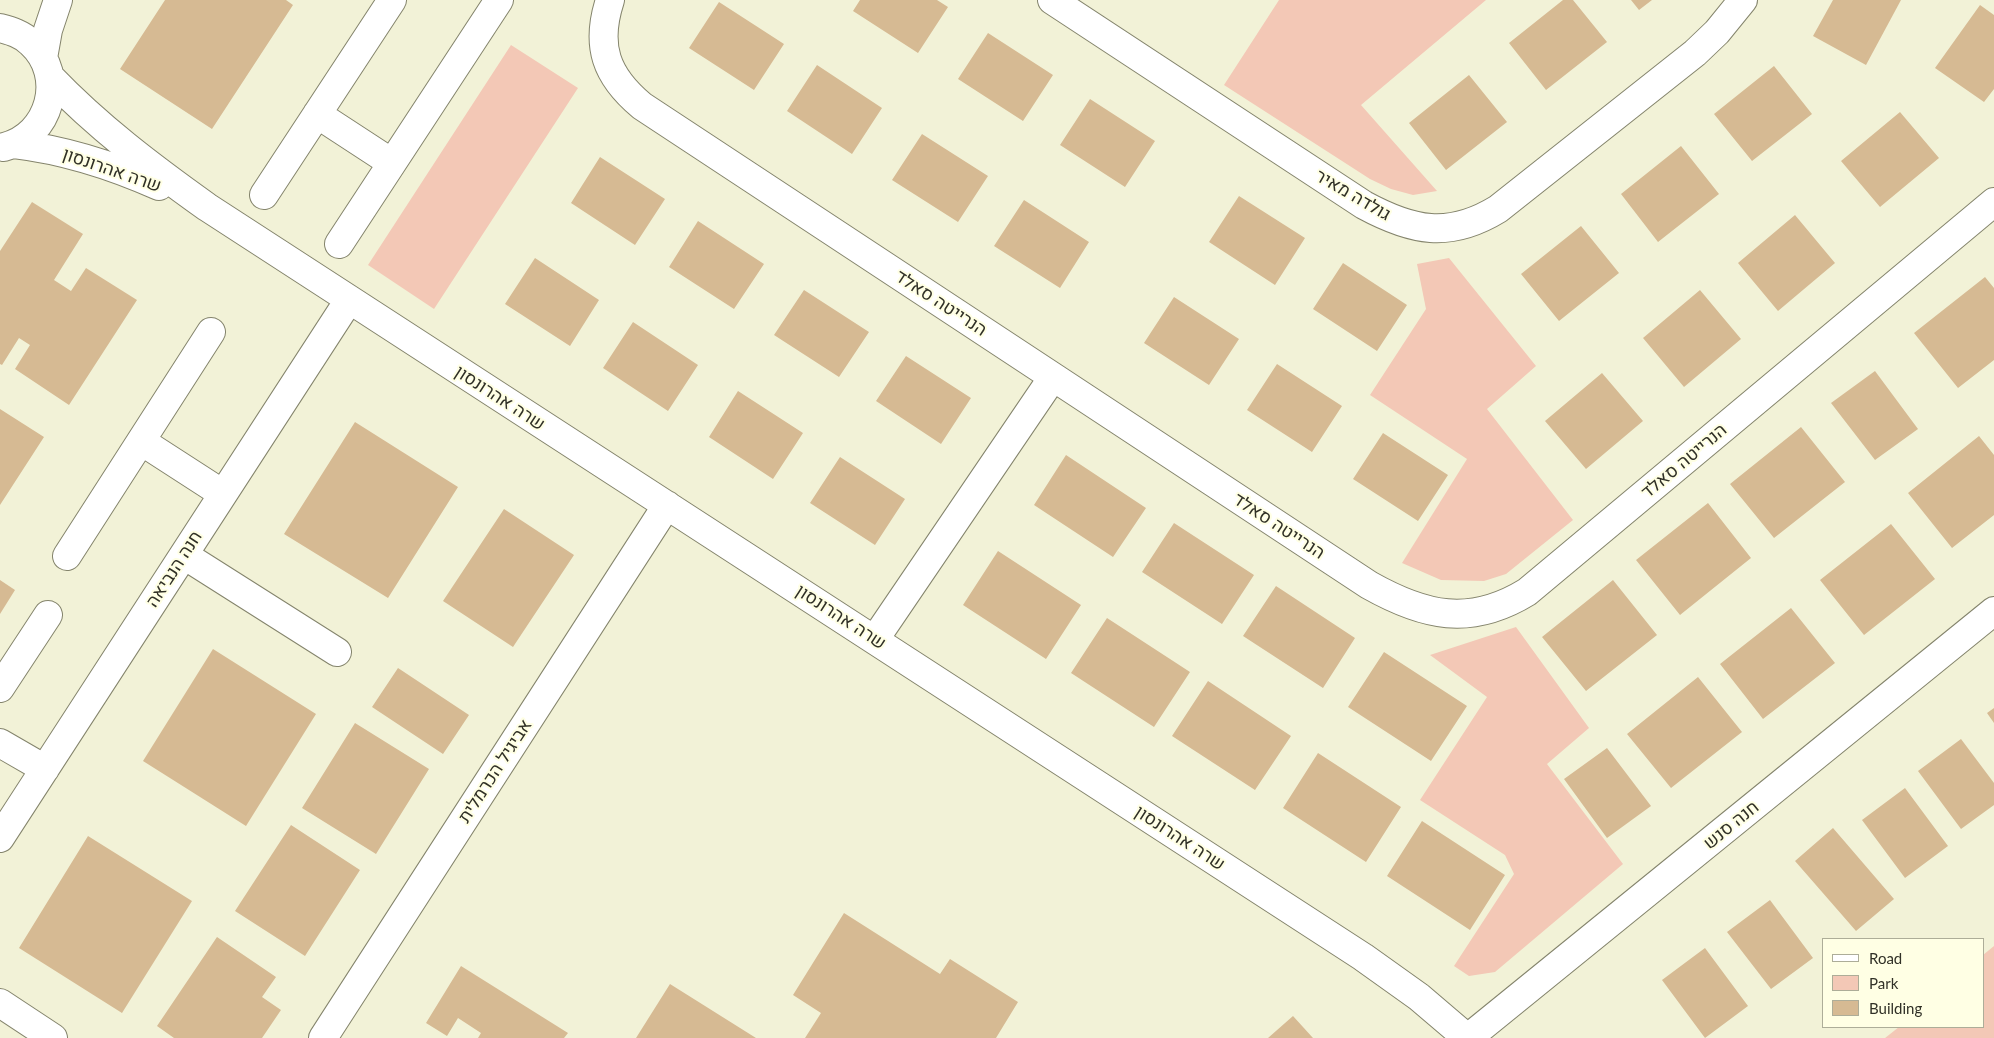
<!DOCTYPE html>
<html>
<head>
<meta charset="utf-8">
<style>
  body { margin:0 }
  #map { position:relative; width:1994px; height:1038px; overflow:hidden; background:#f2f2d7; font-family:Lato,sans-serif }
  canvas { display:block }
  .legend { position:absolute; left:1822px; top:938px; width:162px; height:90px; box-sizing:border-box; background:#ffffe4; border:1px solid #adad98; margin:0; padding:6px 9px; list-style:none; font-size:15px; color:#313127 }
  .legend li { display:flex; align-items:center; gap:10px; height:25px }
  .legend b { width:25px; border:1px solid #adad98 }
</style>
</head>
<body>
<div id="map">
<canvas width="1994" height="1038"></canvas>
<ul class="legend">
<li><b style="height:6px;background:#fff"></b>Road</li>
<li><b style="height:14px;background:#f3c8b6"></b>Park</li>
<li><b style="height:14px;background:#d6ba93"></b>Building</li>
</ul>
</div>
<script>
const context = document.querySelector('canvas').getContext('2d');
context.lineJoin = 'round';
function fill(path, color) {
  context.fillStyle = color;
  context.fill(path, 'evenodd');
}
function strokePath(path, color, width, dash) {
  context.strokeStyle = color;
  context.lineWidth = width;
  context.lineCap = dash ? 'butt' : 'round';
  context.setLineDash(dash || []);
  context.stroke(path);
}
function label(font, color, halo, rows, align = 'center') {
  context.font = font + ' Lato,Heebo,sans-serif';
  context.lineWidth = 4;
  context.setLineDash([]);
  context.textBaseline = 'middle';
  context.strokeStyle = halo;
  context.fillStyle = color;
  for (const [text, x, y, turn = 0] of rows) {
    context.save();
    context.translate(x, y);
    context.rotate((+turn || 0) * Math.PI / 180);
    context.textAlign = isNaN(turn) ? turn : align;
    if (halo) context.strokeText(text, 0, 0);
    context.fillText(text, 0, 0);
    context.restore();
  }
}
const green = new Path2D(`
  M1279,0H1486L1361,105L1437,191L1413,195L1391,189L1370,179L1224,85Z
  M511,45L578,88L434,309L368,265Z
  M1449,258L1536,366L1487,409L1573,520L1506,574L1484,581L1441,580L1402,563L1467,459L1370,395L1426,309L1417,264Z
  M1516,627L1589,728L1547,764L1623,864L1495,972L1469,976L1454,966L1514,874L1505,855L1420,800L1487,697L1430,655Z
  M1994,946V1038H1885L1899,1027H1983V955Z`);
const building = new Path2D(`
  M165,0H286L293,5L212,129L120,69Z
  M860,0H937L948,7L918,53L853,11Z
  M1563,0H1573L1607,42L1546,90L1509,43Z
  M1631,0H1652L1639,10Z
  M1833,0H1901L1866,65L1813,36Z
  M719,2L784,44L754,90L689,48Z
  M1980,5L1994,15V89L1984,102L1935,68Z
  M988,33L1053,75L1023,121L958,79Z
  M817,65L882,108L852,154L787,111Z
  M1774,66L1812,114L1752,161L1714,114Z
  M1469,75L1507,122L1446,170L1409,123Z
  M1090,99L1155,141L1125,187L1060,145Z
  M1900,112L1939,158L1880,207L1841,161Z
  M922,134L988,176L958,222L892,180Z
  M1681,146L1719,194L1658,242L1621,194Z
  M600,157L665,199L635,245L571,203Z
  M1239,196L1305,238L1275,285L1209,242Z
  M1024,200L1089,242L1060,288L994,246Z
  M32,202L83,234L54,280L71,291L86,268L137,300L69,405L15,369L30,345L19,338L2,365L0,364V251Z
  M1795,215L1835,263L1778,311L1738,263Z
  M698,221L764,264L734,309L669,267Z
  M1581,226L1619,273L1559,321L1521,274Z
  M535,258L599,300L570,346L505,304Z
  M1343,263L1407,305L1377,351L1313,309Z
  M1985,277L1994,288V360L1958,388L1914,333Z
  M804,290L869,332L839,377L774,335Z
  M1700,290L1741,339L1684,387L1643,338Z
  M1174,297L1239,339L1209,385L1144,343Z
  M633,322L698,365L668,411L603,368Z
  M906,356L971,398L941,444L876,401Z
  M1277,364L1342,406L1312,452L1247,410Z
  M1875,371L1918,429L1875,460L1831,403Z
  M1602,373L1643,421L1586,469L1545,421Z
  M738,391L803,433L773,479L709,437Z
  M0,409L44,437L0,505Z
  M355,422L458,487L388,598L284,534Z
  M1801,427L1845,482L1774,538L1730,484Z
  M1383,433L1448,475L1418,521L1353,479Z
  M1979,436L1994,455V515L1952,548L1908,493Z
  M1066,455L1146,508L1113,557L1034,505Z
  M840,457L905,499L875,545L810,503Z
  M1708,503L1751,558L1680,615L1636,560Z
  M504,509L574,555L513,647L443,601Z
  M1174,523L1254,575L1222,624L1142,572Z
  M1891,524L1935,579L1864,635L1820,580Z
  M998,551L1081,605L1046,659L963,605Z
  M0,580L15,590L0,614Z
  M1613,580L1657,635L1586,691L1542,637Z
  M1276,586L1355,638L1323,688L1243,636Z
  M1791,608L1835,663L1763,719L1720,664Z
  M1107,618L1190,672L1154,727L1071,673Z
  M213,649L316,714L246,826L143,761Z
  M1384,652L1467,706L1431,761L1348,707Z
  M398,668L469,715L443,754L372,707Z
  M1698,677L1742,732L1671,788L1627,734Z
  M1208,681L1291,736L1255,790L1172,736Z
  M1994,708V723L1987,713Z
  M355,723L429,769L376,854L302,808Z
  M1961,739L1994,783V805L1961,829L1918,771Z
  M1607,748L1651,806L1607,838L1564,779Z
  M1318,753L1401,807L1366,862L1283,808Z
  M1905,788L1948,846L1905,878L1862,820Z
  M1422,821L1505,875L1470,930L1387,876Z
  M291,825L360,870L305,956L235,911Z
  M1833,828L1894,899L1856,931L1795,861Z
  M88,836L192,901L122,1013L19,948Z
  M1770,900L1813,958L1771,989L1727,932Z
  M844,913L940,974L950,959L1018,1002L996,1038H805L821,1013L793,995Z
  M217,937L276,977L262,997L281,1010L262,1038H174L157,1026Z
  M1705,948L1748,1006L1705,1038L1662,980Z
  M461,966L568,1033L564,1038H478L481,1033L458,1018L447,1036L426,1023Z
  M670,984L756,1038H636Z
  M1293,1016L1313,1038H1268Z`);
const minor = new Path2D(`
  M610,0C595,46 606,76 642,106L1369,585C1424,616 1470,627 1527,592L1994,202
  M1052,0L1364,205C1412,231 1449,239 1498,209L1695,53L1717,32L1743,0
  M0,28C11,31 22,34 31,43C67,76 50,136 4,147
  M43,58L48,30L58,0
  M50,77C98,127 151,167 207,207L1363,957L1419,997L1467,1038
  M317,114L392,163
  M14,144C65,150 112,165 159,186
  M264,195L392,0
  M339,244L499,0
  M141,441L223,494
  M184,555L337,652
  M67,556L211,332
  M875,639L1053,377
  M0,688L48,615
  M0,743L45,769
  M0,838L349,300
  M0,1003L53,1038
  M323,1038L667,505
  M1468,1038L1994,611`);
const streetNames = [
  ["שרה אהרונסון",112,170,19],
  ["גולדה מאיר",1353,195,30],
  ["הנרייטה סאלד",941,303,33],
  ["שרה אהרונסון",500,398,33],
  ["הנרייטה סאלד",1684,461,-40],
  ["הנרייטה סאלד",1279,526,33],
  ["חנה הנביאה",174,569,-57],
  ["שרה אהרונסון",841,617,33],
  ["אביגיל הכרמלית",495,771,-57],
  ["חנה סנש",1731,825,-39],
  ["שרה אהרונסון",1180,838,33]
];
fill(green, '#f3c8b6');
fill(building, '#d6ba93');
strokePath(minor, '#84846c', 30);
strokePath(minor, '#fff', 28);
label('18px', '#313127', '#ffffe4', streetNames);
</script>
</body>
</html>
